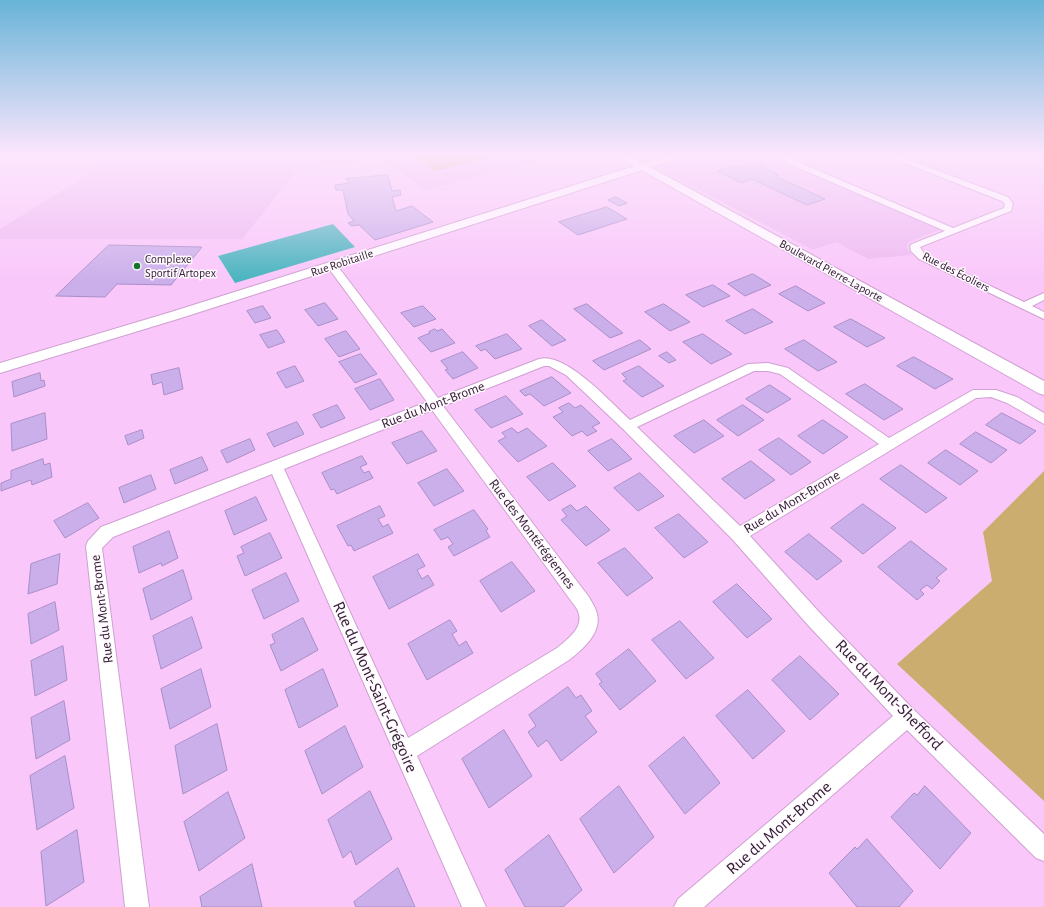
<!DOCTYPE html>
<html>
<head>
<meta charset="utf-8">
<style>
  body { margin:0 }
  canvas { display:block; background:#f9c7fa }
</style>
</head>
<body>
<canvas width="1044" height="907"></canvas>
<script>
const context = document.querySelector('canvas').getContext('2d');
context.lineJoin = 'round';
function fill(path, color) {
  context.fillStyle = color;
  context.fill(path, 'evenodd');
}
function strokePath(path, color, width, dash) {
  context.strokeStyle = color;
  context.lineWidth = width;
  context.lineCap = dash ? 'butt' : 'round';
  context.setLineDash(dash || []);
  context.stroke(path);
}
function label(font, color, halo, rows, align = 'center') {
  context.font = font + ' "Alegreya Sans",sans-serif';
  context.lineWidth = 3;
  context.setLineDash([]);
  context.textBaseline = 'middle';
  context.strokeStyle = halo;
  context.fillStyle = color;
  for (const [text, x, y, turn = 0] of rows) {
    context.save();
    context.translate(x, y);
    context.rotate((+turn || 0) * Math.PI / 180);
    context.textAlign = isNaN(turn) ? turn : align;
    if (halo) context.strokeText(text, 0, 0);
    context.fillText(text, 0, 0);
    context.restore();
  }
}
const built = new Path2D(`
  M75,154H566L425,190L381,158L298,169L242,239H0V229L91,173L109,159Z
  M698,154H793L783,158L786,161L942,229L907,243V248L912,255L868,259L836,242L813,250L661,170L664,166Z`);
const green = new Path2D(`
  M414,154H505L435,171Z
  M1044,471V801L897,664L992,581L983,532Z`);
const water = new Path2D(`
  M333,224L355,247L235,283L218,256Z`);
const building = new Path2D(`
  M214,154H289L287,156Z
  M753,163L779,175L775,176L825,199L807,205L752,179L741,183L717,171L735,166L739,167Z
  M388,175L392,191L400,190L401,195L392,197L396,211L412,206L433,222L375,240L359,225L351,226L348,223L354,221L348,214L343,190H336L335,185L350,183L346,179Z
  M616,197L627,203L619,206L608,200Z
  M607,207L627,219L578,235L559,222Z
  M109,245L202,247L171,285L117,284L105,297L56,296Z
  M753,274L771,285L745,296L728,284Z
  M713,285L730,296L703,307L686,295Z
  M796,286L825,303L808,311L779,294Z
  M325,303L338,319L318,326L305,310Z
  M587,304L623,333L610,338L574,309Z
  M664,304L690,322L670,331L645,312Z
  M263,306L271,318L255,323L247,311Z
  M423,306L436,319L414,327L401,313Z
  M753,309L773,322L745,334L726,321Z
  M851,319L885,338L867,347L834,327Z
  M542,320L566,340L552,346L529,326Z
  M435,329L437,331L442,329L455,343L431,352L418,338L430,333L429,332Z
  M277,330L285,342L268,348L260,335Z
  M346,331L360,349L339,357L325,339Z
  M507,334L522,349L495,359L485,349L481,351L476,346Z
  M703,334L732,354L711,364L683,342Z
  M640,340L651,349L604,370L593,361Z
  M804,340L837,362L818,371L785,349Z
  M463,352L478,368L453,379L445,370L448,369L441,361Z
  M667,352L676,360L669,363L659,356Z
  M361,354L377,374L355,383L339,362Z
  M914,357L953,379L935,389L897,366Z
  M295,366L304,381L286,388L277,373Z
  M639,366L664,386L642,397L623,381L627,379L622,374Z
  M179,368L183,389L164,395L162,382L153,385L151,375Z
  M40,373L41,381L44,380L45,386L14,397L12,382Z
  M552,377L571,393L544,406L530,394L525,396L520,391Z
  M380,379L394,400L370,410L355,389Z
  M865,384L903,409L884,420L846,394Z
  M770,385L791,399L767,413L746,399Z
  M506,396L523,414L491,428L475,410Z
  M569,403L575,408L581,405L600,423L592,427L597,431L587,436L582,431L572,436L553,417L563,412L559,408Z
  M337,405L345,418L321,428L313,415Z
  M743,405L764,420L738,436L717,420Z
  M45,413L47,439L12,451L11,424Z
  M1002,413L1036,431L1020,444L986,425Z
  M704,420L724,436L694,453L674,436Z
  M823,420L848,437L823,454L798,436Z
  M297,422L304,434L274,447L267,434Z
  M512,428L518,433L527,428L547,446L518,462L498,441L506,437L502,433Z
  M142,430L144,438L128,445L125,436Z
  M422,431L437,451L407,464L392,443Z
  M976,432L1007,450L991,463L960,444Z
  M779,438L811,462L791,475L759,450Z
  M250,439L255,450L227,463L221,451Z
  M612,439L632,459L608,471L588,451Z
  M946,450L978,471L960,485L928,463Z
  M362,456L367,464L360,467L364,473L369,471L373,478L337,494L334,489L331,490L322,473Z
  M202,457L208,470L175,484L170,470Z
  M43,459L44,465L50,463L52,477L32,485L31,480L1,491V483L11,479V471Z
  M751,461L775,480L745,499L722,479Z
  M553,463L576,486L549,501L527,477Z
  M901,465L947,498L926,513L880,479Z
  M447,469L464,491L434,506L418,483Z
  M640,473L664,496L638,511L614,488Z
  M151,475L156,489L124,503L119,488Z
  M256,497L267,520L234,535L225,511Z
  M88,503L99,518L65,538L54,521Z
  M863,504L896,528L863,554L831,528Z
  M571,505L577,511L586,506L610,530L586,546L561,520L567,516L562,510Z
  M380,506L385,516L378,519L383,527L388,524L393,533L354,551L351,545L348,546L337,526Z
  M474,510L488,529L486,531L490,537L454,556L448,547L453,544L448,537L441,540L434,530Z
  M679,514L708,542L684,558L655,528Z
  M169,531L178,558L162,566L161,563L139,573L133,547Z
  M270,533L282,558L245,576L237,556L244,553L241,547Z
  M809,534L842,561L817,580L785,552Z
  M911,541L947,569L936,578L940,581L932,589L927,585L920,590L924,594L917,600L878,567Z
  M625,548L653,578L627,596L598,563Z
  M60,554L57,584L28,594L31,564Z
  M418,554L425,566L417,570L422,579L428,575L434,585L389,609L373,577Z
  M512,562L535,591L501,612L480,581Z
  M183,570L192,599L151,620L143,589Z
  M286,573L299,601L264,619L252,590Z
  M737,584L772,619L747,638L713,602Z
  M55,602L59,630L31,644L28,614Z
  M192,617L202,648L161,669L153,636Z
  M303,618L318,650L281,671L270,645L275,643L272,635Z
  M450,620L457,631L452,634L459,646L466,641L473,653L427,680L408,644Z
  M680,621L714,658L686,679L652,640Z
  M63,646L67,680L35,696L31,661Z
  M629,649L656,681L620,710L599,684L602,682L596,674Z
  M800,656L839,694L810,720L772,680Z
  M201,669L211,707L170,729L161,689Z
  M323,669L338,706L299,728L285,690Z
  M568,687L576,698L581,695L592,711L585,716L597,732L561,761L547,740L538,747L528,732L536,726L529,715Z
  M748,690L785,731L753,759L716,716Z
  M64,701L70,740L36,759L31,718Z
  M217,724L227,770L183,794L175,746Z
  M345,726L363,767L322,794L305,751Z
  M504,730L532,776L489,808L462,759Z
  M684,737L720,783L685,814L649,766Z
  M65,756L74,808L37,830L30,776Z
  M619,786L654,837L614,873L580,819Z
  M925,786L971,833L940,869L891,817L914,793L917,795Z
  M370,791L392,839L356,865L351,851L343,858L328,820Z
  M228,792L245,838L199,871L184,822Z
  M77,830L84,882L46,906L41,852Z
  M549,835L582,890L563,907H525L505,870Z
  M867,839L913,891L899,907H857L829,873L855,847L857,849Z
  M252,864L262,907H202L200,897Z
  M398,868L415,907H356L354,902Z`);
const minor = new Path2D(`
  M788,154H800L791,159L953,228L1004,208L1005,204L1002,201L882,154H893L1008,197L1013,204L1011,211L920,247L925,255L1024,302L1044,293V300L1032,306L1044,312V319L919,259L911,251L910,246L912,244L945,231L785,162L783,157Z
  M332,263L336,264L438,398L539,359C566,352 610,402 630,420L748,364L768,363L788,368L889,438L973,390H996L1017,397L1044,413V424L1007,403L991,397L976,398L750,536L819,612L914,710L1044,834V861L1036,858L907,730L704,907H674L678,899L893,716L807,624L733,540L623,429L566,375L549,366H544L443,406L589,597C592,603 596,608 597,614C602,633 582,650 569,660L417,756L486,907H462L272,474L113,537L102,548L149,907H125L86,546L88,541L101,527L427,402L327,266ZM754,371H768L780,374L879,444L740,526L637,427ZM432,410L577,609C586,626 569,638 557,648L408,738L284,469Z`);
const tertiary = new Path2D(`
  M673,154H688L686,156L181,318L0,373V363L171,312Z`);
const secondary = new Path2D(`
  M613,154H626L1044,381V395L1038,393Z`);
const markers = [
  [137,266,4,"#177626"]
];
const farPoinames = [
  ["Complexe",145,259],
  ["Sportif Artopex",145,273]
];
const farStreetnames = [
  ["Rue Robitaille",342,263,-18],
  ["Boulevard Pierre-Laporte",831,271,29],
  ["Rue des Écoliers",956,272,27]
];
const streetNames = [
  ["Rue du Mont-Brome",433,405,-21],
  ["Rue du Mont-Brome",792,502,-31],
  ["Rue des Montérégiennes",532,534,53],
  ["Rue du Mont-Brome",102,609,-97]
];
const nearStreetnames = [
  ["Rue du Mont-Saint-Grégoire",375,687,66],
  ["Rue du Mont-Shefford",889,695,46],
  ["Rue du Mont-Brome",779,828,-41]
];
fill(built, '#eeb9f1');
fill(green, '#caad6f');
fill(water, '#48b4bf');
fill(building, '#caafea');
strokePath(building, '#a88ec7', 1);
strokePath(minor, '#d0a0d2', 2);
strokePath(tertiary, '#d0a0d2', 2);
strokePath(secondary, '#d0a0d2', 2);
fill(minor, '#fff');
fill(tertiary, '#fff');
fill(secondary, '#fff');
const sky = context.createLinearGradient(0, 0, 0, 281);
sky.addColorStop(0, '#68b4d8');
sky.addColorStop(0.55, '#fce6fd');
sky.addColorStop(1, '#fce6fd00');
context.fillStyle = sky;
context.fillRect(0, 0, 1044, 281);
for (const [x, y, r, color] of markers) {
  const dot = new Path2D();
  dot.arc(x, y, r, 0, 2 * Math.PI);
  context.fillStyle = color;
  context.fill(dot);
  strokePath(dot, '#fff9ff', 1.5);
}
label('12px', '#322033', '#fff9ff', farPoinames, 'left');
label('12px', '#322033', '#fff9ff', farStreetnames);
label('14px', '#322033', '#fff9ff', streetNames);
label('17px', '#322033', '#fff9ff', nearStreetnames);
</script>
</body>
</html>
